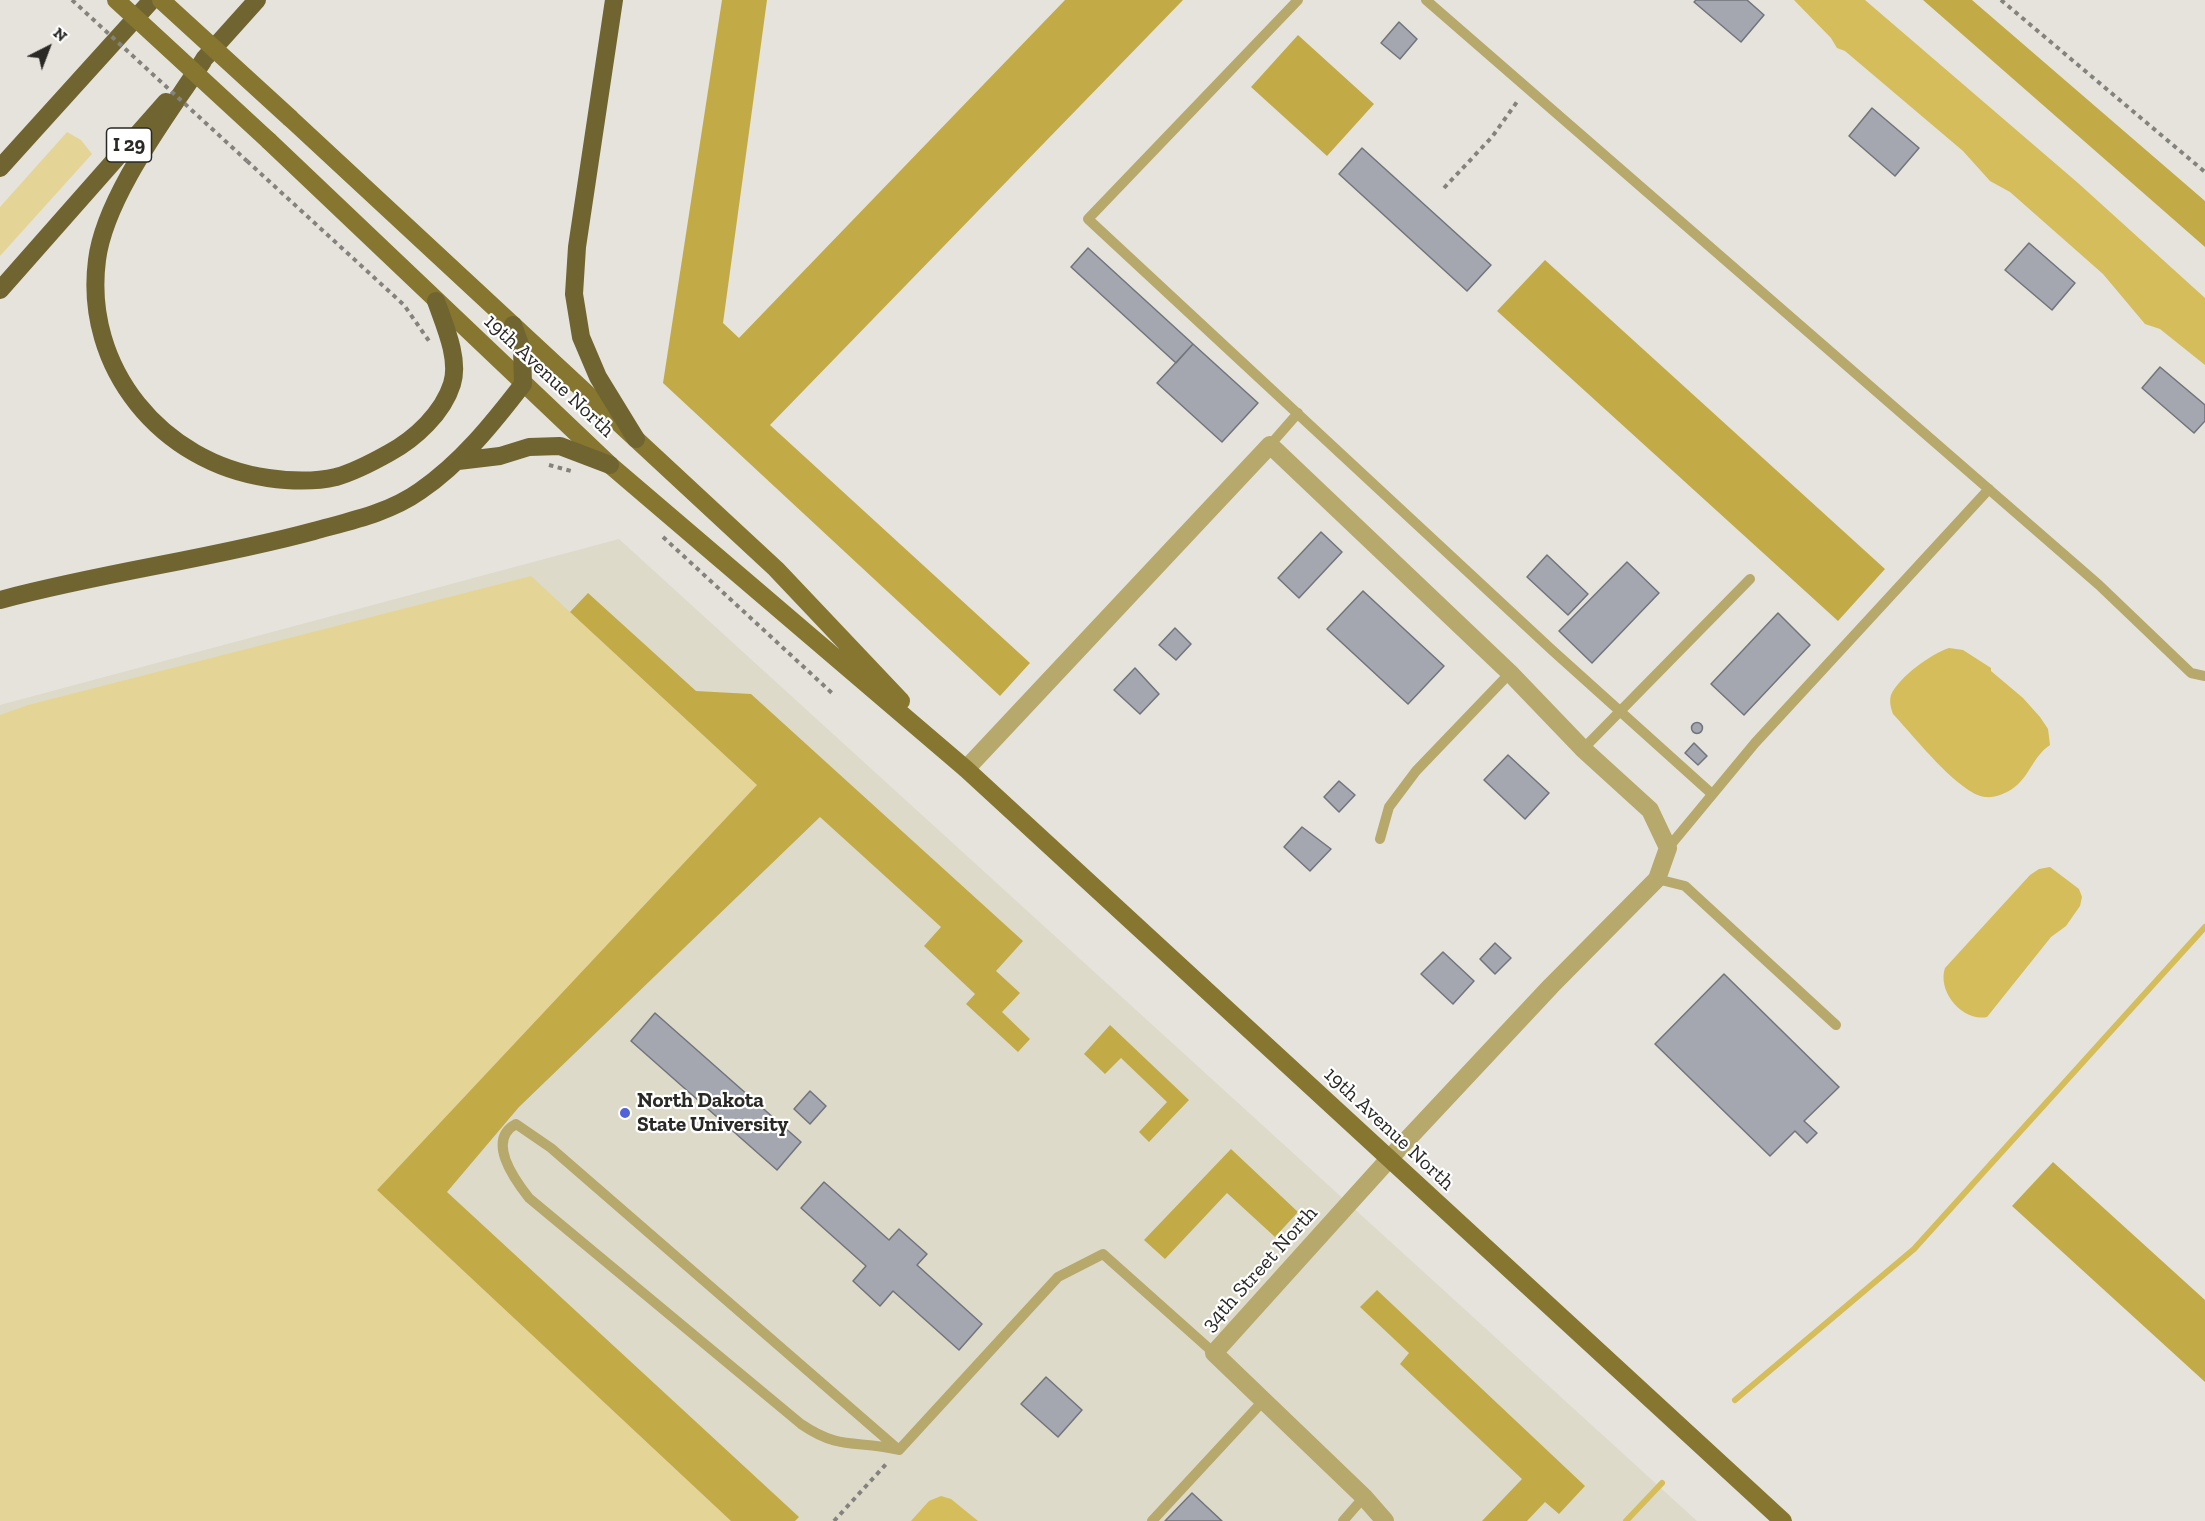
<!DOCTYPE html>
<html>
<head>
<meta charset="utf-8">
<style>
  body { margin:0 }
  #map { position:relative; width:2205px; height:1521px; overflow:hidden; background:#e5e3db; font-family:"Zilla Slab",serif }
  canvas { display:block }
  .north { position:absolute; left:18px; top:18px; width:60px; height:60px; -webkit-text-stroke:4px #fff; paint-order:stroke; rotate:42deg; font-size:16px; font-weight:700; line-height:24px; text-align:center; color:#2a2926 }
  .north::after { content:''; display:block; margin:auto; width:21px; height:27px; background:#2a2926; clip-path:polygon(50% 0,100% 100%,50% 72%,0 100%) }
</style>
</head>
<body>
<div id="map">
<canvas width="2205" height="1521"></canvas>
<div class="north">N</div>
</div>
<script>
const context = document.querySelector('canvas').getContext('2d');
context.lineJoin = 'round';
function fill(path, color) {
  context.fillStyle = color;
  context.fill(path, 'evenodd');
}
function strokePath(path, color, width, dash) {
  context.strokeStyle = color;
  context.lineWidth = width;
  context.lineCap = dash ? 'butt' : 'round';
  context.setLineDash(dash || []);
  context.stroke(path);
}
function label(font, color, halo, rows, align = 'center') {
  context.font = font + ' "Zilla Slab",serif';
  context.lineWidth = 4.5;
  context.setLineDash([]);
  context.textBaseline = 'middle';
  context.strokeStyle = halo;
  context.fillStyle = color;
  for (const [text, x, y, turn = 0] of rows) {
    context.save();
    context.translate(x, y);
    context.rotate((+turn || 0) * Math.PI / 180);
    context.textAlign = isNaN(turn) ? turn : align;
    if (halo) context.strokeText(text, 0, 0);
    context.fillText(text, 0, 0);
    context.restore();
  }
}
const built = new Path2D(`
  M619,539L1697,1521H0V705Z`);
const green = new Path2D(`
  M67,132L81,140L92,154L0,256V207Z
  M531,576L757,785L377,1190L731,1521H0V715L28,705Z`);
const forest = new Path2D(`
  M722,0H767L723,323L739,338L1065,0H1183L770,425L1030,663L1000,696L663,383Z
  M1923,0H1972L2205,201V247Z
  M1298,35L1374,104L1327,156L1251,87Z
  M1545,260L1885,569L1838,621L1497,311Z
  M588,593L696,691L751,694L1023,941L996,971L1020,993L1002,1012L1030,1039L1018,1052L966,1004L975,994L924,946L941,927L820,817L519,1107L447,1192L799,1517L795,1521H731L377,1190L757,785L570,612Z
  M1110,1025L1189,1100L1149,1142L1139,1132L1167,1102L1121,1058L1105,1074L1084,1054Z
  M1231,1149L1298,1212L1275,1237L1227,1193L1165,1259L1144,1240Z
  M2053,1162L2205,1300V1382L2012,1206Z
  M1377,1290L1585,1486L1559,1514L1545,1502L1527,1521H1482L1522,1479L1400,1364L1409,1353L1360,1307Z`);
const water = new Path2D(`
  M1794,0H1865L2078,183L2205,298V365L2160,329L2145,324L2103,274L2010,192L1990,181L1963,151L1845,51L1837,48L1831,38Z
  M1949,648L1963,650L1991,668V671L2023,698L2040,717L2048,729L2050,745C2033,756 2029,778 2012,789C2004,794 1995,798 1985,797C1959,794 1912,734 1893,714C1891,708 1889,702 1891,695C1899,677 1931,654 1949,648Z
  M2050,867L2079,889L2082,897L2080,906L2066,926L2051,937L1987,1017C1962,1022 1937,991 1945,968L2030,875L2039,869Z
  M941,1496L951,1499L978,1521H911L929,1501Z`);
const stream = new Path2D(`
  M1735,1400L1914,1249L2205,927
  M1626,1521L1662,1483`);
const building = new Path2D(`
  M1696,0H1747L1764,15L1741,42L1694,2Z
  M1399,22L1417,39L1400,59L1381,43Z
  M1872,108L1919,148L1895,176L1849,136Z
  M1362,148L1491,265L1467,291L1339,174Z
  M2029,243L2075,283L2052,310L2005,270Z
  M1088,248L1193,344L1176,363L1071,267Z
  M1193,344L1258,403L1222,442L1157,383Z
  M2160,367L2205,405V421L2194,433L2142,388Z
  M1321,532L1342,552L1299,598L1278,578Z
  M1547,555L1588,594L1568,615L1527,577Z
  M1627,562L1659,593L1592,663L1559,631Z
  M1363,591L1444,666L1408,704L1327,629Z
  M1778,613L1810,645L1744,715L1711,684Z
  M1175,628L1191,644L1176,660L1159,645Z
  M1135,668L1159,694L1140,714L1114,690Z
  M1691.5 728a5.5 5.5 0 1 1 11 0a5.5 5.5 0 1 1-11 0Z
  M1694,743L1707,756L1698,765L1685,753Z
  M1508,755L1549,793L1525,819L1484,780Z
  M1339,781L1355,795L1339,812L1324,797Z
  M1302,827L1331,849L1310,871L1284,847Z
  M1495,943L1511,958L1495,974L1480,959Z
  M1443,952L1474,981L1453,1004L1421,974Z
  M1724,974L1839,1087L1804,1121L1817,1133L1807,1143L1795,1131L1770,1156L1655,1044Z
  M655,1013L801,1142L777,1170L631,1041Z
  M810,1091L826,1106L810,1124L794,1109Z
  M824,1182L889,1240L899,1229L927,1254L917,1265L982,1324L959,1350L893,1291L880,1306L853,1281L866,1266L801,1208Z
  M1046,1377L1082,1410L1058,1437L1021,1404Z
  M1192,1493L1222,1521H1165Z`);
const path = new Path2D(`
  M2001,0L2205,172
  M247,161L404,305L429,341
  M1444,188L1492,137L1519,99
  M549,465L571,471
  M663,537L833,694
  M834,1521L888,1462`);
const service = new Path2D(`
  M1298,0L1088,219L1552,650L1712,794
  M1426,0L2099,585L2191,673L2205,676
  M1270,445L1298,413
  M1583,749L1750,579
  M1380,839L1389,807L1416,771L1510,673
  M1668,848L1755,743L1989,489
  M1657,879L1685,886L1836,1025
  M516,1124L551,1148L899,1450C857,1439 842,1452 801,1424L529,1198C514,1179 486,1140 516,1124Z
  M899,1450L1058,1277L1103,1254L1214,1353
  M1152,1521L1265,1399
  M1343,1521L1364,1497`);
const minor = new Path2D(`
  M966,769L1270,445L1510,673L1583,749L1650,810L1668,848L1657,879L1551,986L1389,1159L1214,1353L1364,1497L1385,1521`);
const primary = new Path2D(`
  M290,118L776,569L901,701
  M269,141L610,465L966,769L1783,1521`);
const motorway = new Path2D(`
  M614,0L577,247L574,294L581,337L598,377L636,439
  M204,59L257,0
  M203,61C168,115 105,196 97,260C83,368 162,463 268,478C289,481 315,482 336,477C354,472 373,462 389,453C415,439 443,413 452,384C460,359 444,324 436,301
  M0,168L152,0
  M0,290L166,102
  M458,461L500,456L529,447L560,446L610,465
  M0,600C104,572 211,559 314,531C350,521 389,513 420,491C461,463 493,423 523,384L522,350L513,325`);
const pathBridge = new Path2D(`
  M72,0L247,161`);
const primaryBridge = new Path2D(`
  M116,0L269,141
  M161,0L290,118`);
const markers = [
  [625,1113,6,"#5163d9"]
];
const shields = [
  [129,145,45]
];
const shieldNames = [
  ["I 29",129,145]
];
const streetNames = [
  ["19th Avenue North",549,376,43],
  ["19th Avenue North",1389,1129,43],
  ["34th Street North",1260,1269,-48]
];
const poiNames = [
  ["North Dakota",637,1101],
  ["State University",637,1125]
];
fill(built, '#dddaca');
fill(green, '#e4d597');
fill(forest, '#c2ab47');
fill(water, '#d4bd5a');
strokePath(stream, '#d4bd5a', 6);
fill(building, '#a4a7af');
strokePath(building, '#72747c', 1.5);
strokePath(path, '#84827d', 4, [4.5, 4.5]);
strokePath(service, '#b7a86b', 10);
strokePath(minor, '#b7a86b', 18);
strokePath(primary, '#86762f', 18);
strokePath(motorway, '#706431', 18);
strokePath(pathBridge, '#84827d', 4, [4.5, 4.5]);
strokePath(primaryBridge, '#86762f', 18);
for (const [x, y, r, color] of markers) {
  const dot = new Path2D();
  dot.arc(x, y, r, 0, 2 * Math.PI);
  context.fillStyle = color;
  context.fill(dot);
  strokePath(dot, '#fff', 2);
}
for (const [x, y, w] of shields) {
  const box = new Path2D();
  box.roundRect(x - w / 2, y - 17, w, 34, 4.5);
  context.fillStyle = '#fff';
  context.fill(box);
  strokePath(box, '#2a2926', 1.5);
}
label('bold 20px', '#2a2926', null, shieldNames);
label('21px', '#2a2926', '#fff', streetNames);
label('bold 21px', '#2a2926', '#fff', poiNames, 'left');
</script>
</body>
</html>
